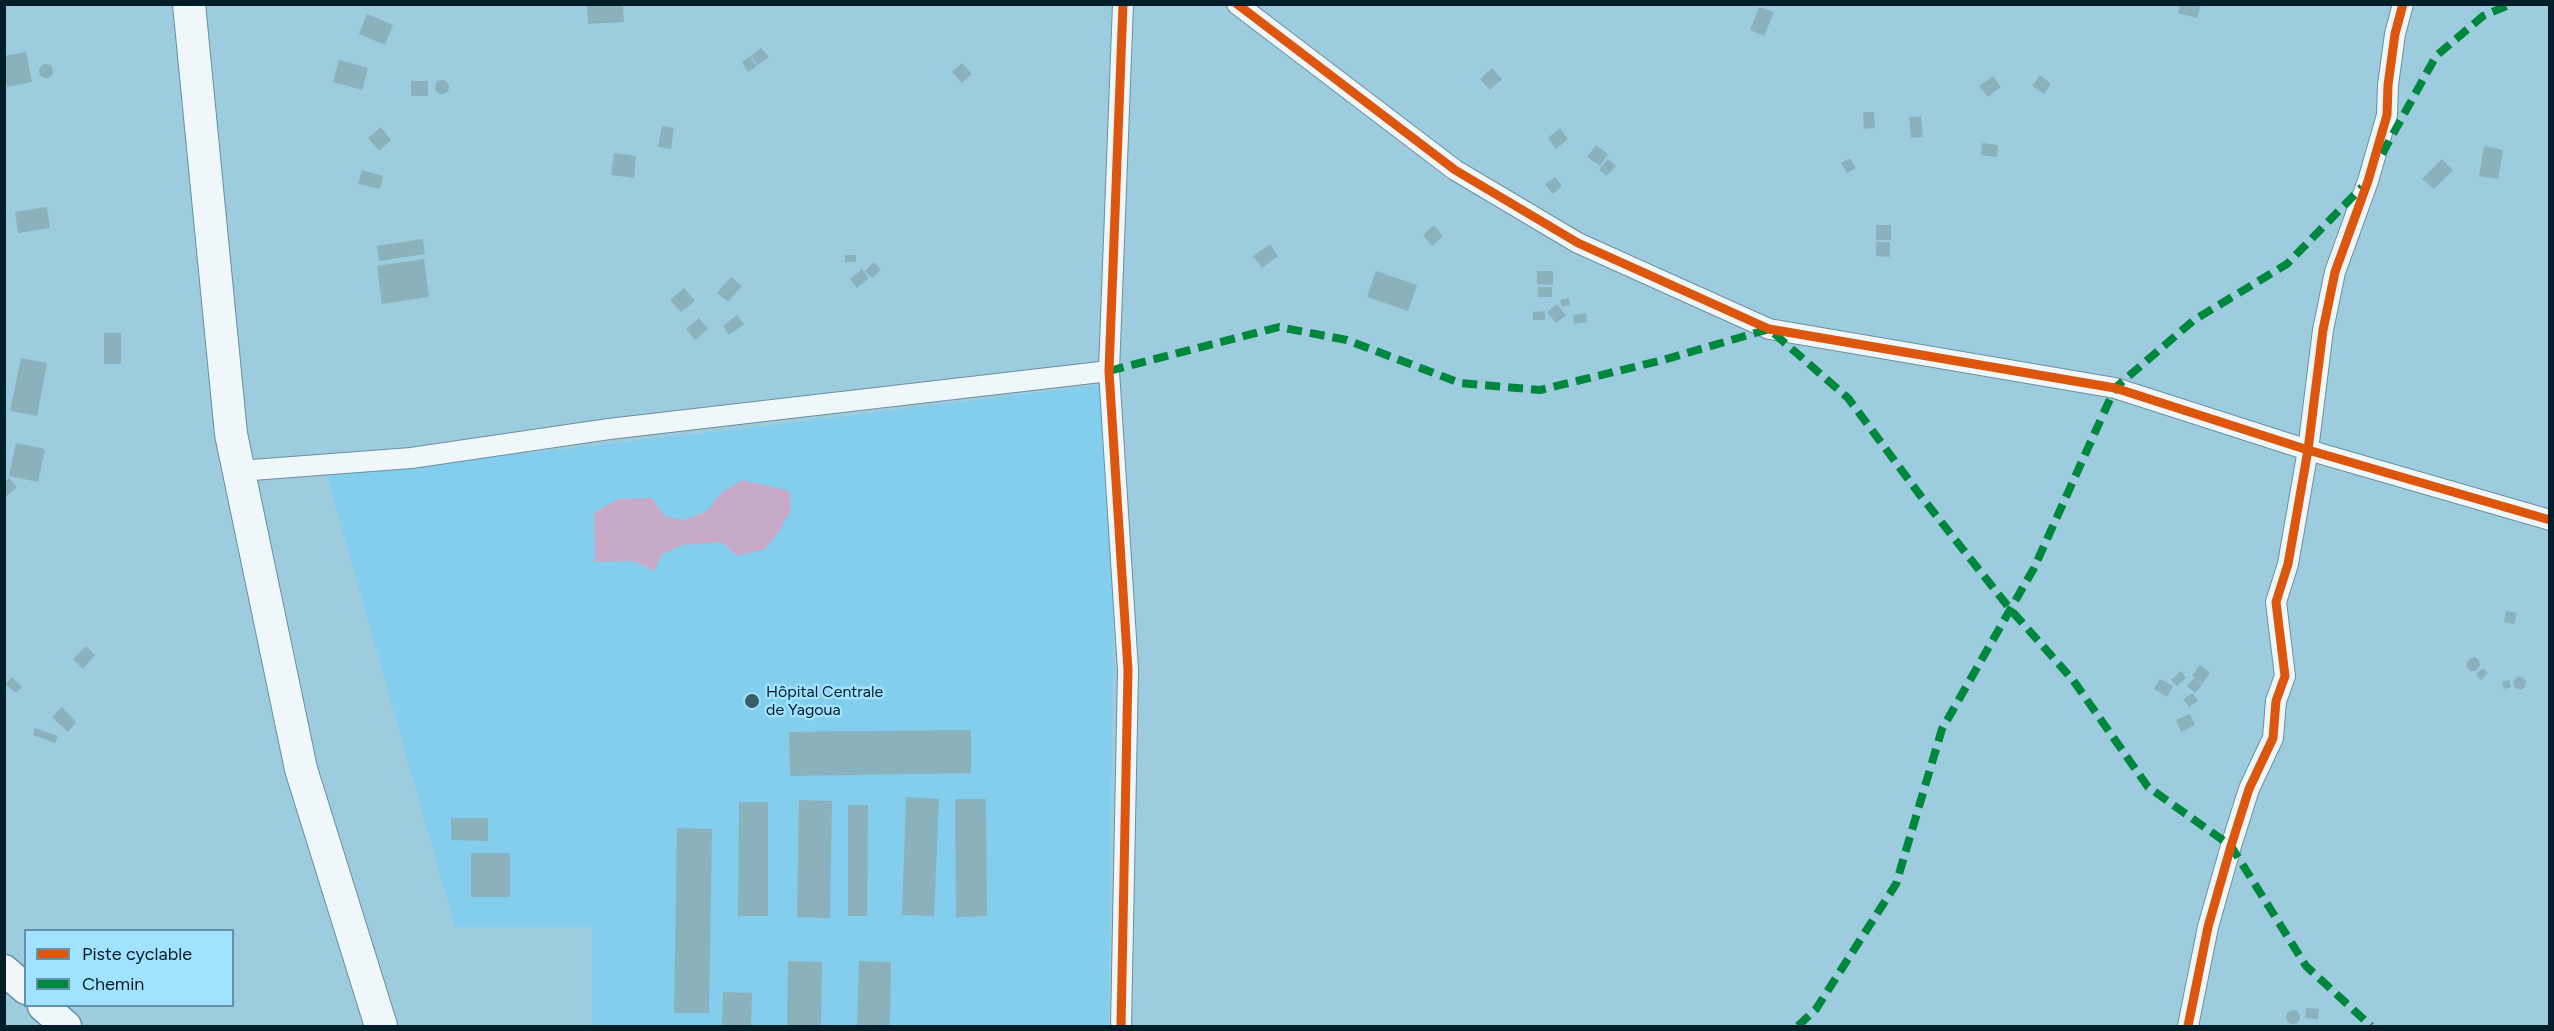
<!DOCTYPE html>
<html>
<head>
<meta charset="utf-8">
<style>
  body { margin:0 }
  #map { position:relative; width:2554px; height:1031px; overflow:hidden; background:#9dccdf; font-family:Figtree,sans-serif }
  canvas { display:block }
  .frame { position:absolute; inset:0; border:6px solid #021e28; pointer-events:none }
  .legend { position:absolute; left:24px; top:929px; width:210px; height:78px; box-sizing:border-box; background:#a0e2ff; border:2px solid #6194a9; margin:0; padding:8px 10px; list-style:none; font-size:18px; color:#021e28 }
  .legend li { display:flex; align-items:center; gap:12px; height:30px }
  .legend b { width:30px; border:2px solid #6194a9 }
</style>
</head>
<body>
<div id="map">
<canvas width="2554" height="1031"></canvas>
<div class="frame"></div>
<ul class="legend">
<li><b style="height:8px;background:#dc560d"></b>Piste cyclable</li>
<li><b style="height:8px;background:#00873e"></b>Chemin</li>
</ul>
</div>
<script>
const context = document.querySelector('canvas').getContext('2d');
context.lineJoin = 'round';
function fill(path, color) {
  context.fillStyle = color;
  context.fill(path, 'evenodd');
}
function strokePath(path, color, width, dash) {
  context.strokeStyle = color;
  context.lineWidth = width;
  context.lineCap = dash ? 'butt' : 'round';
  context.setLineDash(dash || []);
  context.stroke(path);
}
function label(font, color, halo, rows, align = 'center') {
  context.font = font + ' Figtree,sans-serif';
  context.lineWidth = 5;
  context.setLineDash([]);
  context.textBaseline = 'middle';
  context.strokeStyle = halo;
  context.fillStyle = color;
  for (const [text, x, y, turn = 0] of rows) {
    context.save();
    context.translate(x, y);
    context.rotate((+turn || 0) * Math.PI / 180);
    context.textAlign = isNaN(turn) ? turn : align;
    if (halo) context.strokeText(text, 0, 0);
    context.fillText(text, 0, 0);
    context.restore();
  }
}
const built = new Path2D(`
  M1116,383L1108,1026H592V927H455L327,476L758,427Z`);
const water = new Path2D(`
  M742,480L789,491L791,509L780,530L765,549L737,556L722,542L683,545L662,554L654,571L634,561L595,562L594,513L618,499L652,498L664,516L684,520L707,511L720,494Z`);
const building = new Path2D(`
  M587,4H623L624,22L588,24Z
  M2180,4H2201L2197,18L2178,13Z
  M1759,7L1774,12L1764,36L1750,30Z
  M367,14L393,25L385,45L359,34Z
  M761,48L769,57L758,65L751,56Z
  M26,52L32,82L7,87L4,56Z
  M750,56L757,66L748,72L742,62Z
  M339,60L368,68L362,90L333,82Z
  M962,63L972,74L962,83L952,72Z
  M39 71a7 7 0 1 1 14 0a7 7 0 1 1-14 0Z
  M1492,68L1502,79L1490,90L1480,79Z
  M2040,75L2051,84L2044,94L2032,86Z
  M1993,76L2001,87L1988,97L1979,86Z
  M435 87a7 7 0 1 1 14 0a7 7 0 1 1-14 0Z
  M411,81H428V96H411Z
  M1863,112H1874L1875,128L1864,129Z
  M1921,116L1923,137L1911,138L1909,117Z
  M662,126L674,128L671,149L658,147Z
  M381,127L391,140L379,151L368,138Z
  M1560,128L1568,139L1556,149L1548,138Z
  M1982,143L1998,145L1997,157L1981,155Z
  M1596,145L1608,154L1600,166L1587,157Z
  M2484,146L2503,150L2498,179L2479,176Z
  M614,153L636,156L634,178L611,175Z
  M1850,158L1856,168L1847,173L1841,163Z
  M1608,159L1616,166L1606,176L1599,169Z
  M2442,159L2453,170L2434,189L2422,179Z
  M362,170L383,176L380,189L358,184Z
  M1555,177L1562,186L1553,194L1545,184Z
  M47,207L50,228L18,233L15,212Z
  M1434,225L1443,236L1432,246L1423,235Z
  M1876,225H1891V240H1876Z
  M423,239L425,254L379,261L377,246Z
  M1876,242H1890V257L1876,256Z
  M1270,244L1278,256L1262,268L1253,256Z
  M845,255H856V262H845Z
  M424,259L429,297L382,304L377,266Z
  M874,262L881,270L872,278L865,271Z
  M862,269L869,278L857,288L850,279Z
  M1376,271L1417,285L1408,311L1367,297Z
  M1537,271H1553V285L1537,284Z
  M731,277L742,286L728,302L717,293Z
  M1538,287H1552V297H1538Z
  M684,288L695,301L681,312L670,300Z
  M1569,298L1570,305L1562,307L1560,300Z
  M1557,304L1566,315L1556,323L1547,312Z
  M1545,311V320H1533V312Z
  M1586,313L1587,322L1574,324L1573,315Z
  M737,315L744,324L729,335L723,326Z
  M699,318L708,329L695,340L686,329Z
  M104,333H121V364H104Z
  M21,358L47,363L37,416L10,411Z
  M16,443L45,449L38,482L9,476Z
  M9,478L17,487L4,498V483Z
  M2506,611L2517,613L2514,624L2504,622Z
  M86,646L95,655L83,669L73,659Z
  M2474,657L2479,660L2480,666L2476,671H2470L2466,666L2468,660Z
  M2200,665L2210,673L2202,684L2192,676Z
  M2483,668L2488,673L2481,680L2476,674Z
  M2181,671L2186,678L2177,686L2171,680Z
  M12,677L22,687L16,693L5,684Z
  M2517,677H2522L2526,681L2525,687L2521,690L2515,688L2513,682Z
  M2194,678L2202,685L2195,693L2187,686Z
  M2160,679L2173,686L2167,697L2154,689Z
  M2509,680L2511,687L2504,689L2502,682Z
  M2193,693L2198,701L2189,707L2183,699Z
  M62,707L76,722L68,732L52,717Z
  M2190,714L2195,725L2181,732L2176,720Z
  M35,728L58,736L55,743L33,735Z
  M971,730V773L790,776L789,732Z
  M906,797L939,799L934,916L902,915Z
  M955,799H986L987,916L956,917Z
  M799,800L832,801L830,918L797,917Z
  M739,802H768V916H738Z
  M848,805H868L867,916H848Z
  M451,818H488V841L451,840Z
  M677,828L712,829L709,1013H674Z
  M471,853H510V897H471Z
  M788,961L822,962L821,1026H787Z
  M859,961L891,962L890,1026H857Z
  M723,992L752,993L751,1026H722Z
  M2306,1008L2319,1009L2318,1019L2305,1018Z
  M2286 1017a7 7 0 1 1 14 0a7 7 0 1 1-14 0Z`);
const minor = new Path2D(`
  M1237,4L1455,170L1578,243L1769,329L2115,388L2308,450L2550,520
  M239,471L411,458L609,429L1109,371
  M1121,1026L1128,670L1109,371L1123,4
  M2188,1026L2208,927L2231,846L2249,789L2273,738L2276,701L2285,676L2276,602L2288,564L2308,450L2323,330L2335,272L2368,181L2387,115L2388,85L2395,34L2403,4`);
const primary = new Path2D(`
  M4,970L26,989
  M43,1006L66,1026`);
const trunk = new Path2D(`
  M189,4L231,434L301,769L381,1026`);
const quiet = new Path2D(`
  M2382,154L2436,56L2483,16L2511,4
  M1109,371L1279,327L1347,340L1460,383L1540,390L1663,360L1769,329L1848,398L1920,495L2010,609L2073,680L2148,787L2231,846L2306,966L2371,1026
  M1798,1026L1816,1009L1896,884L1942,729L2034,568L2115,388L2194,320L2287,264L2362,187`);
const cycleway = new Path2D(`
  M1237,4L1455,170L1578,243L1769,329L2115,388L2308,450L2550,520
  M1121,1026L1128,670L1109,371L1123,4
  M2188,1026L2208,927L2231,846L2249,789L2273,738L2276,701L2285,676L2276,602L2288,564L2308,450L2323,330L2335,272L2368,181L2387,115L2388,85L2395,34L2403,4`);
const markers = [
  [752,701,8,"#385b68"]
];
const poiNames = [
  ["Hôpital Centrale",766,692],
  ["de Yagoua",766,710]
];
fill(built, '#83ceec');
fill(water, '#c8aac8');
fill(building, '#8bb1bc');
strokePath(minor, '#68909f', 22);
strokePath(primary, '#68909f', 33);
strokePath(trunk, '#68909f', 34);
strokePath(minor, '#f0f7fa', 20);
strokePath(primary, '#f0f7fa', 30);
strokePath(trunk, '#f0f7fa', 32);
strokePath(quiet, '#00873e', 8, [15, 8]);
strokePath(cycleway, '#dc560d', 9);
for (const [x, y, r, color] of markers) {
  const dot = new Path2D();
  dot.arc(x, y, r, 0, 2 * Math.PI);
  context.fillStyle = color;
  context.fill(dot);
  strokePath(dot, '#a0e2ff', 2);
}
label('16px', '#021e28', '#a0e2ff', poiNames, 'left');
</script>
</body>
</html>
